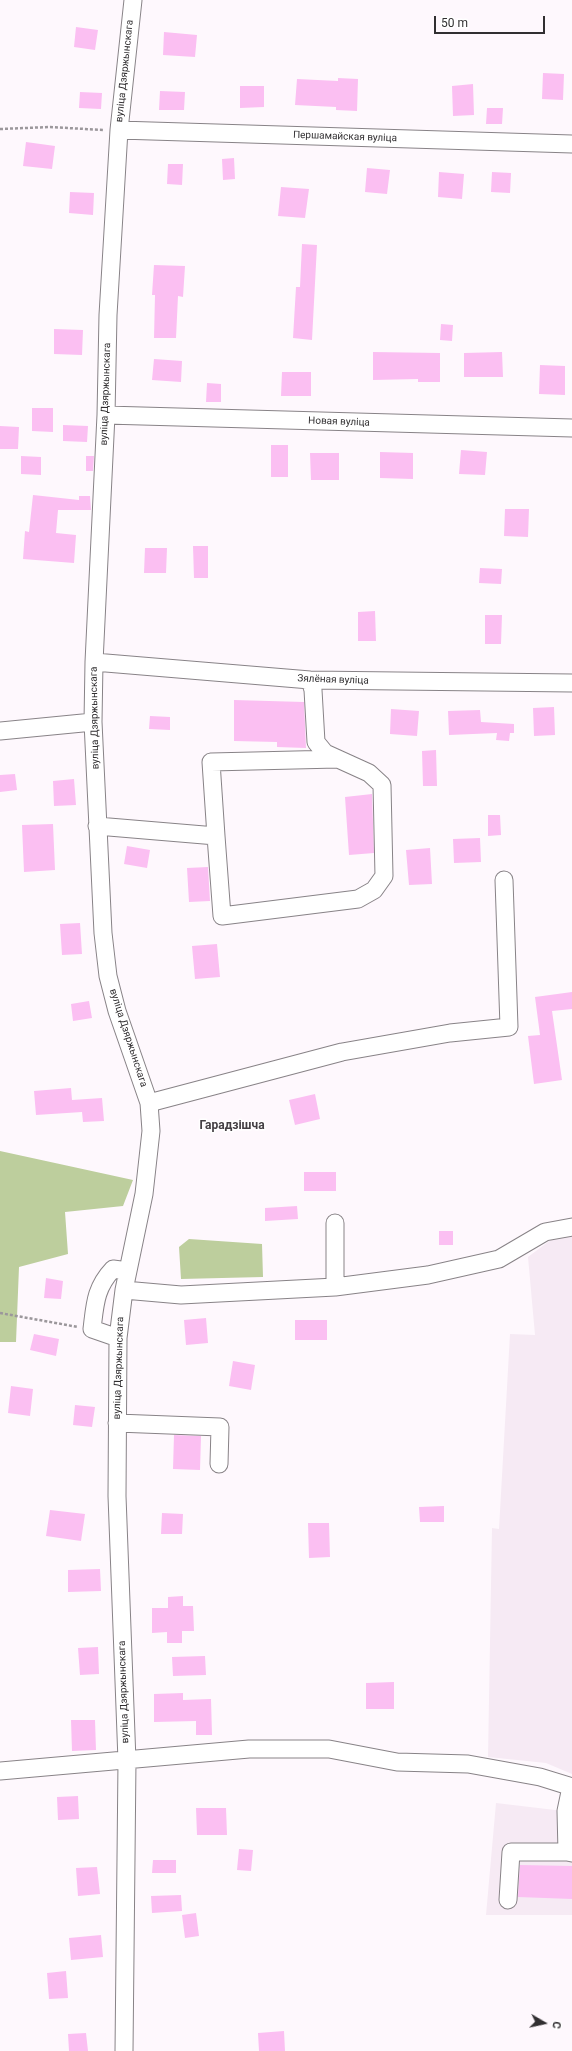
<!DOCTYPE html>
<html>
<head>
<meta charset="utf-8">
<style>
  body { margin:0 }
  #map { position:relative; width:572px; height:2051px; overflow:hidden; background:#fef8fd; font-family:Roboto,sans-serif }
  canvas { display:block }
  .north { position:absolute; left:524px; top:2003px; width:40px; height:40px; -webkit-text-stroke:3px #fff; paint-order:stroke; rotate:99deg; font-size:11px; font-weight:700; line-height:16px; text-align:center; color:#312f31 }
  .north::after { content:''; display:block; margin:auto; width:14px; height:18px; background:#312f31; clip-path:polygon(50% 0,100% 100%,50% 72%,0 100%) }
  .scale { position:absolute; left:434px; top:16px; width:111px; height:18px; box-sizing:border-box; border:2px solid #312f31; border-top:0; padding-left:5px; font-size:12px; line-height:14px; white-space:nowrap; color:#312f31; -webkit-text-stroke:3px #fff; paint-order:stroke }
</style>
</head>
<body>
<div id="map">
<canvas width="572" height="2051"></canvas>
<div class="north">С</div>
<div class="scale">50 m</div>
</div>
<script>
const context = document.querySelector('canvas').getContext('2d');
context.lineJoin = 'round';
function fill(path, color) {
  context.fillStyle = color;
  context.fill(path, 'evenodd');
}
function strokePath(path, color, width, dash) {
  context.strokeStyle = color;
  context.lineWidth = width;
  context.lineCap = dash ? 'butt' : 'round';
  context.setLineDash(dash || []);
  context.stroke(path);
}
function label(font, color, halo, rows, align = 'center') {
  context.font = font + ' Roboto,sans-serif';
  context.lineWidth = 3;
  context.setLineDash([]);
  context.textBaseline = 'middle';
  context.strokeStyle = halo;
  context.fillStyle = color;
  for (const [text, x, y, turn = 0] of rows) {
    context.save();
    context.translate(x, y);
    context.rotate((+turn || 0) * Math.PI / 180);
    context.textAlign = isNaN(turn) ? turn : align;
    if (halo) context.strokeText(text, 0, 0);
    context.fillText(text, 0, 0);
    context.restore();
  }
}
const built = new Path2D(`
  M572,1236V1774L546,1763L488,1757L492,1528L499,1529L510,1334L535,1335L528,1257L552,1239Z
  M496,1803L572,1812V1915H486Z`);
const green = new Path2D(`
  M0,1151L133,1180L123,1206L65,1212L68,1254L19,1267L16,1342H0Z
  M189,1239L262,1244L263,1277L181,1279L179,1247Z`);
const building = new Path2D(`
  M76,27L98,30L95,50L74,47Z
  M164,32L197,35L195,57L163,55Z
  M543,73L564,74L563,100L542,99Z
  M338,78L358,79L357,111L336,110V107L295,105L297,79L338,81Z
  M473,84L474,115L453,116L452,86Z
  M240,86H264V107L240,108Z
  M160,91L185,92L184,110H159Z
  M80,92L102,93L101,109L79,108Z
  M487,108H503L502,124H486Z
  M26,142L55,146L52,169L23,166Z
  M234,158L235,179L223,180L222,159Z
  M168,164H183L182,185L167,184Z
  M367,168L390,170L387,194L365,192Z
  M439,172L464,174L462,199L438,197Z
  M492,172L511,173L510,193L491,192Z
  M281,187L309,189L305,218L278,216Z
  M70,192L94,193L93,215L69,213Z
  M302,244L317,245L312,340L293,338L296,287H300Z
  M154,265L185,266L183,297L178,296L176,338H154L155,295H152Z
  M441,324L453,325L452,341L440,340Z
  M54,329L83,330L82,355L54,354Z
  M373,352L440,353V382H418V379L373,380Z
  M502,352L503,377H464V353Z
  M154,359L182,361L181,382L152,380Z
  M540,365L565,366V395L539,394Z
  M282,372H311V396H281Z
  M207,383L221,384V402H206Z
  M32,408H53V432L32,431Z
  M63,425L88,426L87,442L63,441Z
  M0,426L19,427L18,449H0Z
  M271,445H288V477H271Z
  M461,450L487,452L485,475L459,474Z
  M380,452L413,453V479L380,478Z
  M310,453H339V480H311Z
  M21,456L41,457V475L21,474Z
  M86,456H94L93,471H86Z
  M33,495L79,500V496H90L91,510H58L56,533L76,535L74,563L23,559L25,531L29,532Z
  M505,509H529L528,537L504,536Z
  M193,546H208V578H194Z
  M145,548H167L166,573H144Z
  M480,568L502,569L501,584L479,583Z
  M375,611L376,641H358V612Z
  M485,615H502L501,644H485Z
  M234,700L304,702L306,748L277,747V742L234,741Z
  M554,707L555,735L534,736L533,708Z
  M391,709L419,711L417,736L390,734Z
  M480,710L481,722L514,724V733H510L509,741L496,740L497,733L449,735L448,711Z
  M150,716L170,717V730L149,729Z
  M436,750L437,786H423L422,751Z
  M15,774L17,790L0,792V775Z
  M74,779L76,805L54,806L53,781Z
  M372,794L374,853L349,855L345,797Z
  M488,815H500L501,835L488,836Z
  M53,824L55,870L24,872L22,825Z
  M480,838L481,862L454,863L453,839Z
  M127,846L150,850L147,868L124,864Z
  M430,848L432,884L409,885L406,850Z
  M208,867L210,901L189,902L187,868Z
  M80,923L82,954L62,955L60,924Z
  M217,944L220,977L195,979L192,946Z
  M572,992V1009L552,1011L562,1080L534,1084L528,1036L540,1035L535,997Z
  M89,1001L92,1018L73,1021L71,1004Z
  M71,1088L72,1100L102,1098L104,1121L83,1122L82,1112L36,1115L34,1091Z
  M315,1094L320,1119L295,1125L289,1100Z
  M304,1172H336V1191H304Z
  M297,1206L298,1219L265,1221V1208Z
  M439,1231H453V1245H439Z
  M46,1278L63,1281L61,1299L44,1298Z
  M206,1318L208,1343L186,1345L184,1320Z
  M295,1320H327V1340H295Z
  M34,1334L59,1339L56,1356L30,1350Z
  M233,1361L255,1365L251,1390L229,1386Z
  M11,1386L33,1389L30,1416L8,1413Z
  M75,1405L95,1407L92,1427L73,1425Z
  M174,1435L201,1436L200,1470L173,1469Z
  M444,1506V1522H420L419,1507Z
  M50,1510L85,1514L81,1541L46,1536Z
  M162,1513L183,1514L182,1534H161Z
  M308,1523H329L330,1557L309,1558Z
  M100,1569L101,1591L68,1592V1570Z
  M183,1596V1606H193L194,1631H182V1643H167V1632L152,1633V1608H168V1597Z
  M98,1647L99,1674L80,1675L78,1648Z
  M205,1656L206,1675L173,1676L172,1657Z
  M394,1682V1709H366V1683Z
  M183,1693V1700L211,1699L212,1735H196V1721L154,1722V1694Z
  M71,1720H95L96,1750L72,1751Z
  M78,1796L79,1819L58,1820L57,1797Z
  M196,1808H226L227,1835H197Z
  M239,1849L253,1850L251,1871L237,1870Z
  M153,1860H176V1873H152Z
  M520,1865L572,1866V1899L518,1897Z
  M97,1867L100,1894L78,1896L76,1868Z
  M181,1895L182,1911L152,1913L151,1896Z
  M196,1913L199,1936L185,1938L182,1915Z
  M101,1935L103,1957L71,1960L69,1938Z
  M66,1971L68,1998L49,1999L47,1973Z
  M284,2031L285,2051H259L258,2033Z
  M86,2033L88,2051H69L68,2034Z`);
const path = new Path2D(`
  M0,129L50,127L103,130
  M0,1313L78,1327`);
const minor = new Path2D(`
  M119,130L572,144
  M106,415L572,428
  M94,662L310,680L572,683
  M0,731L93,722
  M97,826L216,836L222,916L358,899L374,890L384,876L382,785L369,773L325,753L316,742L313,690L310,680
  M216,836L211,762L337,759
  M149,1103L342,1052L450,1033L509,1027L504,880
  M335,1223V1287
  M124,1290L181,1295L335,1287L428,1275L499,1259L545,1232L572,1227
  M118,1338L92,1329C95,1305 95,1288 113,1269L128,1271
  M117,1423L220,1427L219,1464
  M0,1771L249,1749H329L397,1762L468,1764L540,1777L572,1787
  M571,1787L566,1811L567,1852L572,1853
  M508,1900L511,1852H567
  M124,2051L127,1761L117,1496L118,1338L124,1290L144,1194L151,1131L149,1103L117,1011L108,976L103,933L93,722L94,662L106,415L108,315L119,130L133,0`);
const streetNames = [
  ["вуліца Дзяржынскага",125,71,-84],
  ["Першамайская вуліца",345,137,2],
  ["вуліца Дзяржынскага",106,394,-88],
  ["Новая вуліца",339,422,2],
  ["Зялёная вуліца",333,680,2],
  ["вуліца Дзяржынскага",95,718,-91],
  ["вуліца Дзяржынскага",128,1038,72],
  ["вуліца Дзяржынскага",119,1368,-88],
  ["вуліца Дзяржынскага",124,1692,-92]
];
const quarterNames = [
  ["Гарадзішча",232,1126]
];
fill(built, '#f6eaf4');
fill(green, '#bdce9d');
fill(building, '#fbbff2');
strokePath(minor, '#888387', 19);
strokePath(path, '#9b979b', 2.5, [3, 2]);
strokePath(minor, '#fff', 17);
label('10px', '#312f31', '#fff', streetNames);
label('bold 12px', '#444044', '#fff', quarterNames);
</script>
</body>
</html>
